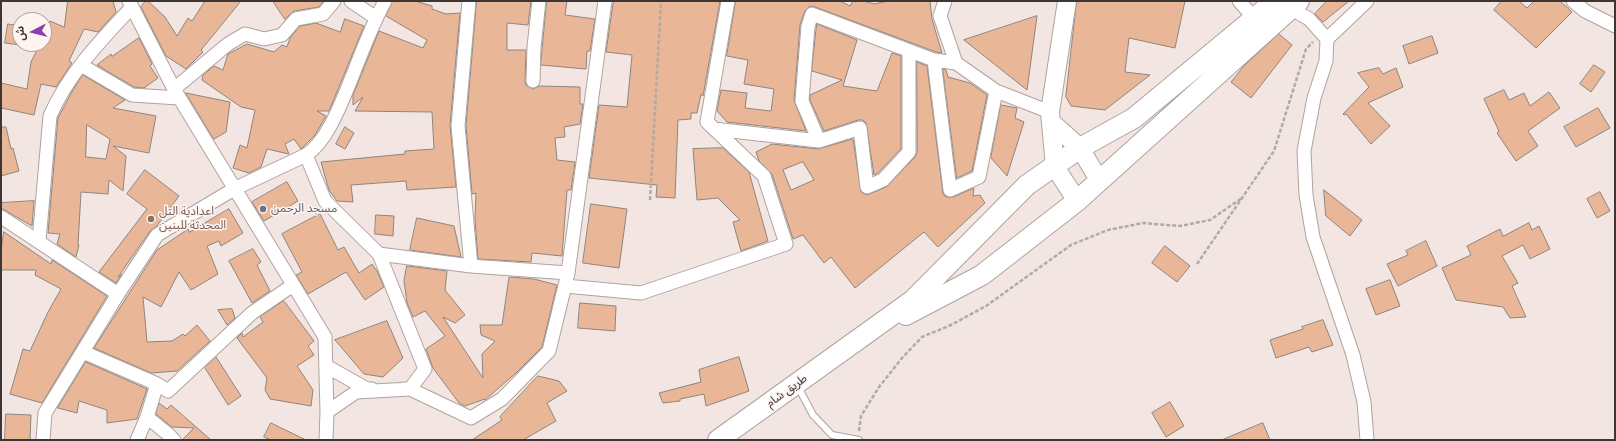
<!DOCTYPE html>
<html>
<head>
<meta charset="utf-8">
<style>
  body { margin:0 }
  #map { position:relative; width:1616px; height:441px; overflow:hidden; background:#f3e6e2; font-family:Signika,"Noto Sans Arabic",sans-serif }
  canvas { display:block }
  .frame { position:absolute; inset:0; border:2px solid #3c3735; pointer-events:none }
  .north { position:absolute; left:12px; top:12px; width:40px; height:40px; box-sizing:border-box; background:#fef4f0; border:1px solid #b0a8a5; border-radius:50%; rotate:263deg; font-size:11px; font-weight:700; line-height:16px; text-align:center; color:#3c3735 }
  .north::after { content:''; display:block; margin:auto; width:14px; height:18px; background:#8e3eae; clip-path:polygon(50% 0,100% 100%,50% 72%,0 100%) }
</style>
</head>
<body>
<div id="map">
<canvas width="1616" height="441"></canvas>
<div class="frame"></div>
<div class="north">ش</div>
</div>
<script>
const context = document.querySelector('canvas').getContext('2d');
context.lineJoin = 'round';
function fill(path, color) {
  context.fillStyle = color;
  context.fill(path, 'evenodd');
}
function strokePath(path, color, width, dash) {
  context.strokeStyle = color;
  context.lineWidth = width;
  context.lineCap = dash ? 'butt' : 'round';
  context.setLineDash(dash || []);
  context.stroke(path);
}
function label(font, color, halo, rows, align = 'center') {
  context.font = font + ' Signika,"Noto Sans Arabic",sans-serif';
  context.lineWidth = 3;
  context.setLineDash([]);
  context.textBaseline = 'middle';
  context.strokeStyle = halo;
  context.fillStyle = color;
  for (const [text, x, y, turn = 0] of rows) {
    context.save();
    context.translate(x, y);
    context.rotate((+turn || 0) * Math.PI / 180);
    context.textAlign = isNaN(turn) ? turn : align;
    if (halo) context.strokeText(text, 0, 0);
    context.fillText(text, 0, 0);
    context.restore();
  }
}
const building = new Path2D(`
  M68,1H113L116,12L98,32L84,29L69,61L72,63L56,87L41,84L34,115L1,108V83L27,89L31,62L40,44H44V35L50,21L64,27Z
  M146,1H148L165,17L177,36L188,18L192,21L205,1H241L201,50L203,52L186,69L166,56L141,7Z
  M273,1H324L319,7L294,11L285,19Z
  M393,1H415L432,6V9L446,14L460,13L450,125L456,187L407,190L406,181L351,185L353,202L337,201L329,190L321,162L405,154V151L434,149L432,112L355,111L363,97L353,105V95L379,31L423,48L427,40L386,16Z
  M477,1H531L528,25L507,23V50H526L525,81L526,85L533,89L539,86L580,87V104H583L580,124L564,127L565,137L555,138L557,160L575,162L571,190H567L562,256L532,253L531,262L478,259L475,220L476,193L472,194L466,126Z
  M547,1H567L565,15L595,19L590,51H587L586,69L541,65Z
  M614,1H720L703,96L701,94L697,113H691V119L678,120L675,198L656,197L657,185L589,178L599,105L627,107L632,55L606,52L613,4Z
  M736,1H840L850,6L853,1H864L874,4L888,1H930L932,19L942,53L936,52L815,7L810,6L805,11L800,25L794,100L806,131L727,122L717,111L721,90L747,93L745,108L771,111L774,89L744,84L748,60L727,56Z
  M1077,1H1185L1175,48L1129,38L1125,72L1150,75L1105,110L1071,106L1066,97Z
  M1327,1H1349L1323,22L1315,14Z
  M1502,1H1519L1527,8L1534,1H1560L1572,12L1536,48L1494,10Z
  M1037,16L1027,90L964,40Z
  M345,19L364,26L329,111H317L326,116L315,135L301,149L294,139L285,144L289,154L267,149L261,167L249,173L233,168L240,145L247,148L255,110L241,107L202,80L203,75L214,66L223,70L228,54L247,44L274,52L282,45L287,47L290,38L300,26L316,23L340,32Z
  M8,24L20,26V45L5,43Z
  M817,24L857,40L843,86L877,91L892,53L901,56V149L878,173L874,175L866,123L863,120H858L824,131L810,100V95L842,80L812,71Z
  M1279,34L1292,45L1251,98L1231,82L1244,66Z
  M1432,36L1438,53L1409,64L1403,46Z
  M139,38L152,64L150,66L158,78L144,88L134,87L97,65L111,54L112,56Z
  M917,62L927,66L943,194L946,197H953L974,188L973,196L980,195L985,203L938,247L924,232L855,288L831,257L824,263L803,235L793,239L772,174L759,161L756,152L772,144L818,149L853,139L861,192L867,195L886,187L915,157L917,153ZM803,162L814,180L791,190L783,170Z
  M1594,65L1605,72L1591,92L1580,84Z
  M1379,68L1383,74L1396,68L1403,87L1368,103L1390,126L1371,144L1346,114L1344,115L1343,114L1369,87L1358,73Z
  M943,69L946,70L948,77L970,83L987,95L972,171L957,178Z
  M83,75L125,100L113,108L156,116L149,153L113,146L126,156L123,191L109,180L108,194L81,192L78,245H79L76,257L57,244L60,234L48,233L58,118L73,90ZM87,125L110,139L106,159L86,157Z
  M1504,90L1509,100L1524,93L1530,106L1549,92L1560,108L1528,131L1538,146L1516,161L1497,133L1499,131L1484,99Z
  M186,93L230,102L226,132L214,139Z
  M1001,105L1017,108L1015,118L1024,122L1007,176L991,158Z
  M1598,108L1610,128L1576,147L1564,127Z
  M1,127H6L11,149L13,148L19,171L1,176Z
  M345,127L354,133L345,149L336,144Z
  M723,148L749,172L768,241L741,251L733,222L740,220L718,198L697,200L693,149Z
  M145,170L179,196L156,227L150,231L118,277L122,274L116,283L99,272L147,209L127,194Z
  M287,182L298,201L264,221L252,202Z
  M1324,190L1362,220L1350,236L1326,216Z
  M1600,192L1610,211L1597,218L1587,199Z
  M34,201L32,226L1,208V203Z
  M591,204L627,209L619,268L583,263Z
  M229,209L243,233L221,246L219,241L207,246L218,274L191,290L179,272L161,307L143,297L147,342L172,341L183,334L185,336L197,325L210,341L177,371L151,373L94,348L157,250L188,229L189,232Z
  M320,214L338,250L344,247L359,273L372,264L377,271L384,287L365,300L346,272L308,294L296,275L302,272L282,234Z
  M376,215L394,216L393,236L375,234Z
  M417,218L454,226L461,257L410,250Z
  M1529,223L1532,230L1539,226L1550,249L1530,259L1523,245L1502,256L1518,283L1512,286L1526,317L1510,318L1503,307L1456,300L1442,268L1471,255L1467,246L1500,229L1503,236Z
  M4,232L51,264L52,260L107,296L42,403L10,394L23,349L30,351L48,312L61,289L35,275L36,270H1V250Z
  M1426,241L1437,266L1398,286L1387,264L1408,255L1406,251Z
  M1165,246L1190,266L1177,282L1152,263Z
  M253,249L261,262L257,265L270,291L252,303L229,261Z
  M407,266L447,271L445,290L465,315L455,323L443,317L483,378L482,354L495,341L481,335L480,325H502L509,277L534,279L557,285L542,347L517,372L485,400V399L465,406L459,403L433,368L426,349L445,336L425,311L413,317L407,303L404,281Z
  M1390,280L1400,306L1376,315L1366,289Z
  M284,301L314,341L308,346L314,355L297,366L313,390L311,406L270,399L265,390L267,378L237,338L242,333L243,337L263,322L260,317Z
  M580,303L616,306L615,331L578,328Z
  M232,309L235,318L227,325L218,310Z
  M1323,320L1333,345L1312,352L1309,347L1276,358L1270,340L1303,329L1302,327Z
  M387,321L403,358L383,377L364,374L335,340Z
  M216,357L241,396L228,405L205,368Z
  M739,357L749,391L706,406L704,394L680,399V401L663,403L659,393L701,382L699,370Z
  M86,362L147,389L137,419L107,423V410L79,401L77,413L58,408Z
  M538,376L559,381L567,391L547,403L556,421L523,440H472L502,420L500,417Z
  M1170,402L1184,426L1166,437L1152,413Z
  M159,403L167,409L171,405L211,440H182L194,428L172,427L156,414Z
  M6,414L31,415L30,440H5Z
  M271,423L306,440H271L264,437Z
  M1263,423L1270,440H1222Z`);
const path = new Path2D(`
  M650,200L661,1
  M1197,264L1274,151L1306,49L1313,42
  M859,431L861,416L879,387L902,358L922,337L951,325L986,306L1071,245L1108,230L1143,223L1180,226L1210,220L1242,198`);
const lane = new Path2D(`
  M797,385L813,415L832,435L859,440`);
const street = new Path2D(`
  M129,1L174,89L325,337L327,412
  M351,1L376,18
  M469,1L458,126L471,266
  M1239,1L1254,18
  M1573,1L1585,11L1615,26
  M1290,8L1309,19L1327,39L1326,61L1314,98L1304,151L1306,195L1313,237L1353,355L1364,402L1367,440
  M1327,39L1367,1
  M934,60L950,190L979,177L996,91
  M956,63L996,91L1050,112
  M81,65L132,95L179,98
  M533,81L534,47L539,1
  M174,89L228,44L245,34L264,39L282,35L296,19L323,14L334,1
  M714,129L819,141L802,101L808,26L812,14L934,60L956,63L940,16L945,1
  M819,141L860,128L867,187L883,180L909,152V51
  M306,155L325,201L379,254L425,369L410,389H403
  M1,217L118,294
  M39,241L50,116C68,74 101,40 132,7
  M379,254L471,266L568,273
  M565,286L641,293L786,244L764,176L707,122L728,1
  M83,352L157,384L168,391L252,313L293,285
  M326,366L367,389H372
  M147,417L169,435L174,440
  M43,440L45,413L118,294L157,235L234,189L306,155C328,141 342,101 352,77C362,51 372,25 385,1
  M137,440L147,417L157,384
  M326,440L327,412L356,392L410,389L471,418L502,399L549,351L568,273L605,1`);
const secondary = new Path2D(`
  M1067,1L1050,112L1055,167L1077,201
  M1051,122L1080,148L1099,180`);
const primary = new Path2D(`
  M906,315L982,275L1077,201L1299,1
  M718,440L913,300L1027,185L1080,148L1134,118L1275,1`);
const markers = [
  [263,209,4,"#6b7280"],
  [151,219,4,"#8d6e63"]
];
const worshipNames = [
  ["مسجد الرحمن",271,209]
];
const educationNames = [
  ["اعدادية التل",159,212],
  ["المحدثة للبنين",159,226]
];
const streetNames = [
  ["طريق شام",787,391,-36]
];
fill(building, '#e9b797');
strokePath(building, '#8e847d', 1);
strokePath(lane, '#afa39e', 8);
strokePath(street, '#afa39e', 15);
strokePath(secondary, '#afa39e', 20);
strokePath(primary, '#afa39e', 22);
strokePath(path, '#b3a9a5', 2.5, [4, 2]);
strokePath(lane, '#fff', 6);
strokePath(street, '#fff', 13);
strokePath(secondary, '#fff', 18);
strokePath(primary, '#fff', 20);
for (const [x, y, r, color] of markers) {
  const dot = new Path2D();
  dot.arc(x, y, r, 0, 2 * Math.PI);
  context.fillStyle = color;
  context.fill(dot);
  strokePath(dot, '#fef4f0', 1.5);
}
label('12px', '#5b616d', '#fef4f0', worshipNames, 'left');
label('12px', '#785e54', '#fef4f0', educationNames, 'left');
label('12px', '#3c3735', '#fef4f0', streetNames);
</script>
</body>
</html>
